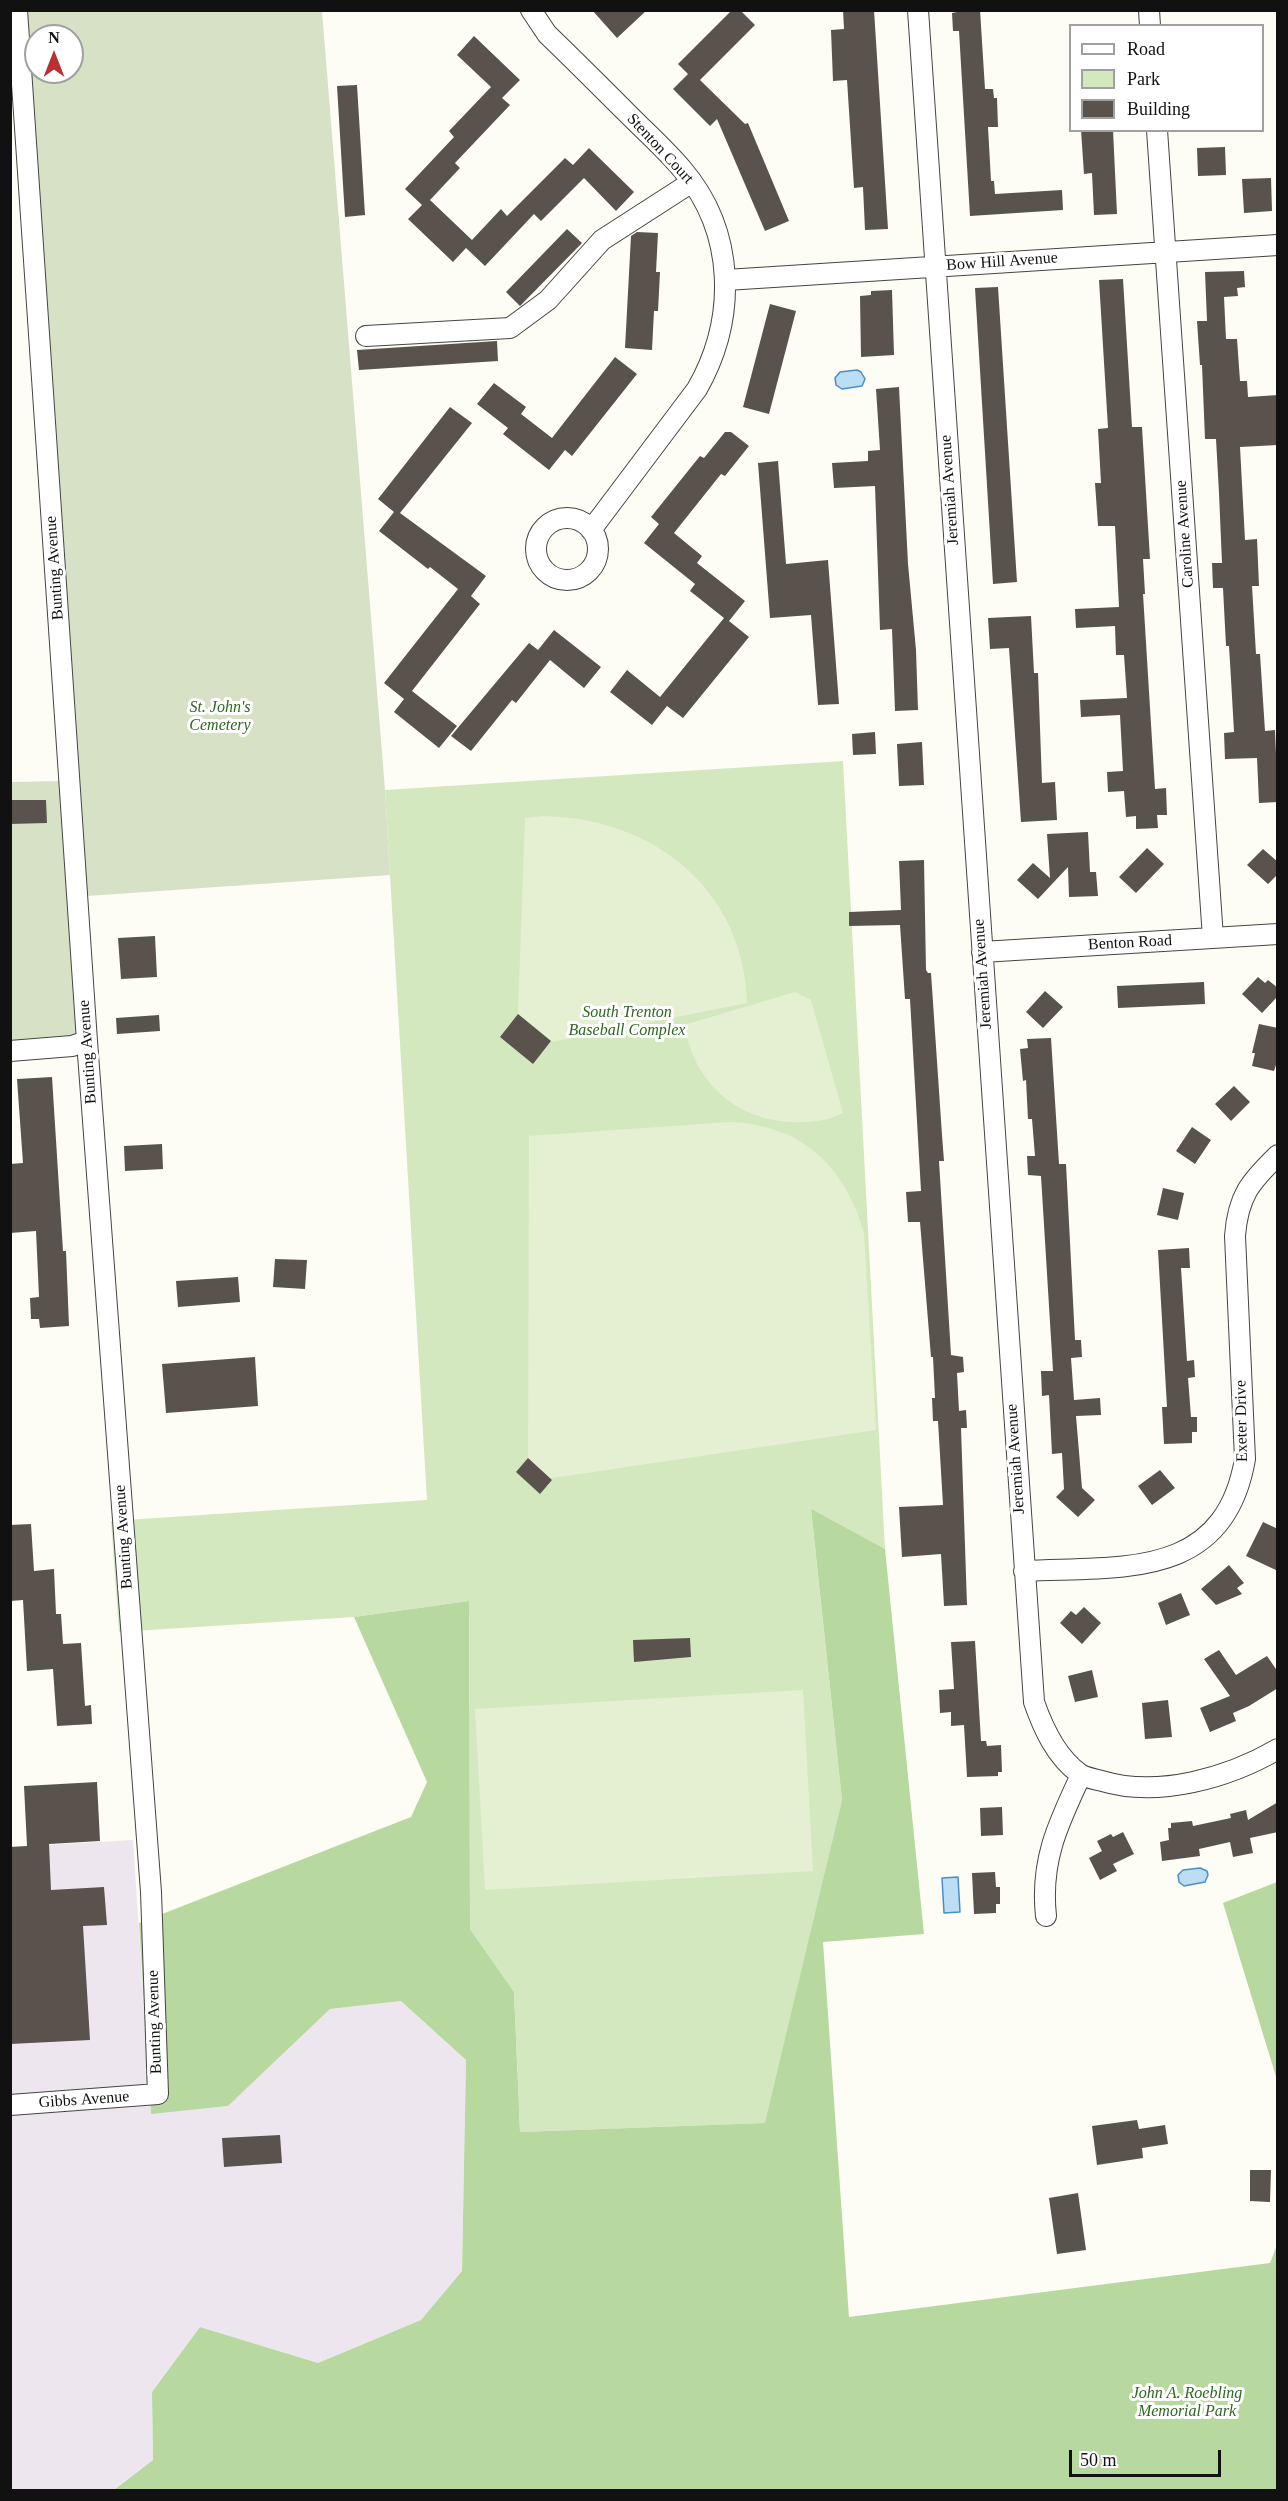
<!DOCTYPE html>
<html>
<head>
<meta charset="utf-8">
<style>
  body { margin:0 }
  #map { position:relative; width:1288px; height:2501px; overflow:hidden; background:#fefdf5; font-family:"Times New Roman",serif }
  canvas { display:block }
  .frame { position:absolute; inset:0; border:12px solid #111; pointer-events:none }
  .legend { position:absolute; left:1069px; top:24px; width:195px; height:108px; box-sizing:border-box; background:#fff; border:2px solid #a0a0a0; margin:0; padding:8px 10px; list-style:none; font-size:18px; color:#111 }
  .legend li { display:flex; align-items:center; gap:12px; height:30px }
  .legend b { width:30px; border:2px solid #a0a0a0 }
  .north { position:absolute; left:24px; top:24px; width:60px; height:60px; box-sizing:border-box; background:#fff; border:2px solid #a0a0a0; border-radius:50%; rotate:0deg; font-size:16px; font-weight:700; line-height:24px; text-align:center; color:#111 }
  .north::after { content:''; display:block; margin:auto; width:21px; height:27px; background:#ba2f31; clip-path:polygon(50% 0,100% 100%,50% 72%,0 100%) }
  .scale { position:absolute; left:1069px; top:2450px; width:152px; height:27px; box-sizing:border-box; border:3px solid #111; border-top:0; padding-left:8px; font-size:18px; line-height:21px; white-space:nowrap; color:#111; -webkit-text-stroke:4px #fff; paint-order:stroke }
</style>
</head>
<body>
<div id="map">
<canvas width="1288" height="2501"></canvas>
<div class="frame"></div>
<ul class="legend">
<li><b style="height:8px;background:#fff"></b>Road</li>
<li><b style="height:16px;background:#d3e8bf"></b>Park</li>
<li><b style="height:16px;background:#59524d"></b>Building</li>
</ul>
<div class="north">N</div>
<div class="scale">50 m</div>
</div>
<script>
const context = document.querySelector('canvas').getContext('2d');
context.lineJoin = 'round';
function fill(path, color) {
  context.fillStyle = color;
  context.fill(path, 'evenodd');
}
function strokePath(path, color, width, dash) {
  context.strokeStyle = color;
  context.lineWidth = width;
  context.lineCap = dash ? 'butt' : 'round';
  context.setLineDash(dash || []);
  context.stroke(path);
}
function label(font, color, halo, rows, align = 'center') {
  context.font = font + ' "Times New Roman",serif';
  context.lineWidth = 6;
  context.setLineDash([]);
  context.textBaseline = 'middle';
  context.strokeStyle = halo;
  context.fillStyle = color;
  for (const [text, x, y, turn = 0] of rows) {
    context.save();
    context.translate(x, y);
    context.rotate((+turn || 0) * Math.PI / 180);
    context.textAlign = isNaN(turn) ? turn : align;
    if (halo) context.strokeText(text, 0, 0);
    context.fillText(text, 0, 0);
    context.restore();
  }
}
const industrial = new Path2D(`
  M133,1840L151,2113L228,2106L330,2009L401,2001L466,2060L462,2271L421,2320L318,2363L200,2327L152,2392L153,2460L114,2490H11V1847Z`);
const green = new Path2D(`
  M843,761L885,1549L811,1510L842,1800L766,2123L520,2132L514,1992L470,1929L469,1601L354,1617L119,1632L111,1521L427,1500L385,790Z`);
const forest = new Path2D(`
  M811,1509L885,1549L924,1934L823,1942L849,2317L1270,2263L1277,2245V2490H114L153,2460L152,2392L200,2327L318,2363L421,2320L462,2271L466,2060L401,2001L330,2009L228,2106L151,2114L139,1923L411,1817L427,1782L354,1617L469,1601L470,1929L514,1992L520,2132L765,2123L842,1800Z
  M1277,1882V2080L1223,1903Z`);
const cemetery = new Path2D(`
  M12,11H322L385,790L390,875L73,897L83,1056L11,1061V782L64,781ZM36,36H72V72H36Z`);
const pitch = new Path2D(`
  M544,816C653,818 744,889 747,1003L552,1042L518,1014L525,818Z
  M795,992L811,1000L843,1113C828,1121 809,1123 793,1122C734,1120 694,1081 684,1025Z
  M730,1122C802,1125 845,1166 864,1233L876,1430L546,1479L528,1458L529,1136Z
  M803,1690L813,1871L485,1890L475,1709Z`);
const water = new Path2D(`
  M857,370L861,372L865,379L862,386L842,389L836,385L835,378L840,372Z
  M1200,1868L1207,1871L1208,1875L1205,1882L1184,1886L1179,1882L1178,1875L1183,1870Z
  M958,1877L960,1912L944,1913L942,1878Z`);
const building = new Path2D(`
  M592,10H647L617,38Z
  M732,10H740L755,25L700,80L745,124L748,123L789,221L765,231L717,119L710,126L673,89L688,74L678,64Z
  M843,10H874L888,229L865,230L863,187L854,188L847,80L833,81L831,30L844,29Z
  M957,10H980L985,89H993L994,98H997L998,127H988L991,181H994L995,194L1062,190L1063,210L970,216L959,31H953L952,13L957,12Z
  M474,36L520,80L502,98L510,105L455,163L460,168L430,200L472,240L501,209L507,216L565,158L573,165L589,148L634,192L616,211L584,178L541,221L534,214L485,266L466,248L453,262L408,219L422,205L405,189L454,137L449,131L491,87L457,55Z
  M357,85L365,215L345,217L337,86Z
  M1081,130H1113L1117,214L1094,215L1092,173L1084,174Z
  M1225,147L1226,175L1198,176L1197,148Z
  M1271,178L1272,211L1244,213L1242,179Z
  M567,229L582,243L520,306L506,292Z
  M637,232L658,233L656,272H660L658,311H654L652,350L625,348L631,236Z
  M1244,271L1245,287L1237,288L1238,296L1224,297L1226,339H1237L1240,381H1247L1248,397L1278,395V445L1240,447L1245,540L1257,539L1259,586H1252L1256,654H1260L1265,731L1275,730L1278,802L1259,803L1257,758L1225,759L1224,733L1234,732L1231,679L1229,646H1226L1223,588H1213L1212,563H1222L1219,493L1216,439H1205L1202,365H1200L1197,321H1207L1205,272Z
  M1123,279L1132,427H1142L1150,559H1143L1145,594H1143L1155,789L1166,788L1167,815H1157L1158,828L1136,829V816L1126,817L1124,791L1108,792L1107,772L1123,771L1120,715L1081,717L1080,700L1127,698L1124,655H1116L1115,626L1076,628L1075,609L1119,607L1115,526H1098L1095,483H1101L1098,429L1108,428L1099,280Z
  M998,287L1017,582L993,584L975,288Z
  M892,290L894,355L861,357L860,296L871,295V291Z
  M770,304L796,311L769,414L743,407Z
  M497,341L498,361L359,370L357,350Z
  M615,357L637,374L572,456L565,450L549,470L503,434L508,428L477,404L494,383L526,407L521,414L552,438Z
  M899,387L908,564L916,650L918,710L895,711L892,629L880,630L875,486L834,488L832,463L868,461V451L880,450L876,389Z
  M450,407L472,423L400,513L486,576L471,596L480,604L412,691L457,726L439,748L394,712L404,699L384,683L458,589L430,567L428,569L379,531L394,512L378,499Z
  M725,432H731L749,446L725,476L721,474L674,533L702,556L697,563L745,601L729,621L749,637L683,718L667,706L652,725L610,692L627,670L660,697L724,618L690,591L695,584L644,543L659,524L651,517L700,456L704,458Z
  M778,461L786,564L828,560L839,704L818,705L811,615L770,618L758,463Z
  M1031,616L1034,673H1038L1042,783L1055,782L1057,820L1021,822L1009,648L990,649L988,618Z
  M554,630L601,667L584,688L550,660L516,703L512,700L471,751L451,736L529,643L538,650Z
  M875,732L876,754L853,755L852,734Z
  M922,742L924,785L899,786L897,744Z
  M10,800H46L47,823L10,824Z
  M1088,832L1090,872H1096L1098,896L1069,897L1068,867L1038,899L1017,880L1033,863L1050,878L1047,834Z
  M1147,848L1164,864L1136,893L1119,877Z
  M1263,849L1278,862V874L1268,884L1247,865Z
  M924,860L926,970L928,973H931L942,1135L944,1161H939L951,1355L963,1357L964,1372L957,1373L959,1411L966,1410L967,1428H961L967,1605L944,1606L941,1554L902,1557L899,1507L943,1505L938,1421H933L932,1398H935L933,1357H931L920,1222H908L906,1192L921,1191L910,999H905L900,925L849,926V912L901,910L899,861Z
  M155,936L157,977L121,979L118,938Z
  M1258,977L1265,983L1268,980L1278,988V996L1262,1013L1242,994Z
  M1204,982L1205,1004L1118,1008L1117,986Z
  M1045,991L1063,1007L1043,1028L1026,1012Z
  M518,1014L551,1041L533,1064L500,1037Z
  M159,1015L160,1031L117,1034L116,1018Z
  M1259,1024L1278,1028V1059L1274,1071L1252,1066L1255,1053H1252Z
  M1051,1038L1059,1164H1066L1075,1340H1081L1082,1357L1071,1358L1074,1400L1100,1398L1101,1415L1076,1416L1082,1488L1095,1500L1078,1517L1056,1497L1064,1489L1062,1453L1052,1454L1049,1395L1042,1396L1041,1371H1053L1041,1176L1028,1175L1027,1156H1035L1032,1119H1028L1026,1080L1023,1081L1020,1049L1028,1048L1027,1039Z
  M52,1077L63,1251H66L69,1326L40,1328L39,1319H31L30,1298L39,1297L36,1231L10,1233V1164L23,1163L17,1079Z
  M1234,1086L1250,1102L1231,1121L1215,1104Z
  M1192,1127L1211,1140L1195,1164L1176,1151Z
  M162,1144L163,1169L125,1171L124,1146Z
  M1163,1188L1184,1193L1178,1220L1157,1215Z
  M1189,1248L1190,1268H1181L1187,1361L1194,1360L1195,1377L1188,1378L1191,1417H1197V1432H1192V1443L1164,1444L1162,1407H1167L1158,1250Z
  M275,1259L307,1260L305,1289L273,1287Z
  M238,1277L240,1302L178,1307L176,1281Z
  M255,1357L258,1406L166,1413L162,1364Z
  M528,1458L552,1480L540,1494L516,1472Z
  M1160,1470L1175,1488L1152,1505L1138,1486Z
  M1263,1522L1278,1529V1571L1246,1556Z
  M31,1524L34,1571L54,1569L56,1614H61L63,1644L81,1643L85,1706L91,1705L92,1724L57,1726L53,1669L27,1671L23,1600L10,1601V1525Z
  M1229,1565L1244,1583L1237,1588L1242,1594L1216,1605L1201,1589Z
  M1181,1593L1190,1615L1166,1625L1158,1603Z
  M1084,1607L1101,1623L1082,1644L1060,1623L1071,1611L1076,1615Z
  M690,1638L691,1657L634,1662L633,1640Z
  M975,1641L981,1741H986L987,1746L1001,1745L1002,1772H998V1776L967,1777L964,1725L951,1726V1712L940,1713L939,1690L954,1689L951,1642Z
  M1219,1650L1236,1675L1267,1656L1278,1672V1688L1249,1706L1233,1713L1236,1721L1210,1732L1200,1708L1230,1696L1204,1659Z
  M1092,1670L1098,1697L1075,1702L1068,1676Z
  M1168,1700L1172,1737L1145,1739L1142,1703Z
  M97,1782L100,1841L49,1844L51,1890L104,1887L107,1925L83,1926L90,2040L10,2044V1847L27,1846L24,1786Z
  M1278,1802V1832L1250,1838L1253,1853L1233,1857L1230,1842L1199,1849L1200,1856L1162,1861L1160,1842L1169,1840L1168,1828H1171V1823L1192,1821L1193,1826L1231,1818L1230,1814L1246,1810L1248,1820Z
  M1002,1807L1003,1835L981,1836L980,1808Z
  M1123,1832L1134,1854L1113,1864L1117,1871L1100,1880L1089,1858L1102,1851L1097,1841L1111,1834L1113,1837Z
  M995,1872L996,1887H1000V1904H996V1913L974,1914L972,1873Z
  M1137,2120L1139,2129L1165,2125L1168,2144L1142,2148L1143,2158L1097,2165L1092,2126Z
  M280,2135L282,2163L224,2167L222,2138Z
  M1250,2170H1271L1270,2202L1250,2201Z
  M1078,2193L1086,2250L1057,2254L1049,2198Z`);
const minor = new Path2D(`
  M531,10L547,34C575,61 603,89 631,117C648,134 666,150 682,169C736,232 737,319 697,389L591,530
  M918,10L1034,1702C1043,1728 1056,1757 1080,1774C1086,1778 1095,1779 1102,1781C1158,1798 1228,1778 1278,1749
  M1149,10L1150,26
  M1157,130L1213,938
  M726,280L1278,245
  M366,336L510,328L548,300L602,240L692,182
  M536 549a31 31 0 1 1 62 0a31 31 0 1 1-62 0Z
  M982,952L1278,934
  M10,1051L72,1046L87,1041
  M1024,1571C1121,1566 1224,1581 1245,1459L1235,1236C1238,1196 1250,1182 1278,1155
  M1046,1916C1040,1861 1058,1824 1081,1775
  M10,2105L158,2094L151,1892L87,1041L17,10`);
const streetNames = [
  ["Stenton Court",660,149,47],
  ["Bow Hill Avenue",1002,262,-4],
  ["Jeremiah Avenue",950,490,-94],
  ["Caroline Avenue",1185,534,-94],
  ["Bunting Avenue",55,568,-94],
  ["Benton Road",1130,943,-3],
  ["Jeremiah Avenue",983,974,-94],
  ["Bunting Avenue",88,1052,-94],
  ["Exeter Drive",1242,1421,-91],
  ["Jeremiah Avenue",1016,1459,-94],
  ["Bunting Avenue",124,1537,-94],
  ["Bunting Avenue",155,2022,-92],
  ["Gibbs Avenue",84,2100,-4]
];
const parkNames = [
  ["St. John's",220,708],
  ["Cemetery",220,726],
  ["South Trenton",627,1013],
  ["Baseball Complex",627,1031],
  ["John A. Roebling",1187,2394],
  ["Memorial Park",1187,2412]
];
fill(industrial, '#eee6ee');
fill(green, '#d3e8bf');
fill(forest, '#b7d89f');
fill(cemetery, '#d7e1c5');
fill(pitch, '#e4f0d1');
fill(water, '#bcddf3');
strokePath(water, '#478fc6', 1.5);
fill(building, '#59524d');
strokePath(minor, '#444', 22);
strokePath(minor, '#fff', 20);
label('16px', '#111', '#fff', streetNames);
label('italic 16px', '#2f6623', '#fff', parkNames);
</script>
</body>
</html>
